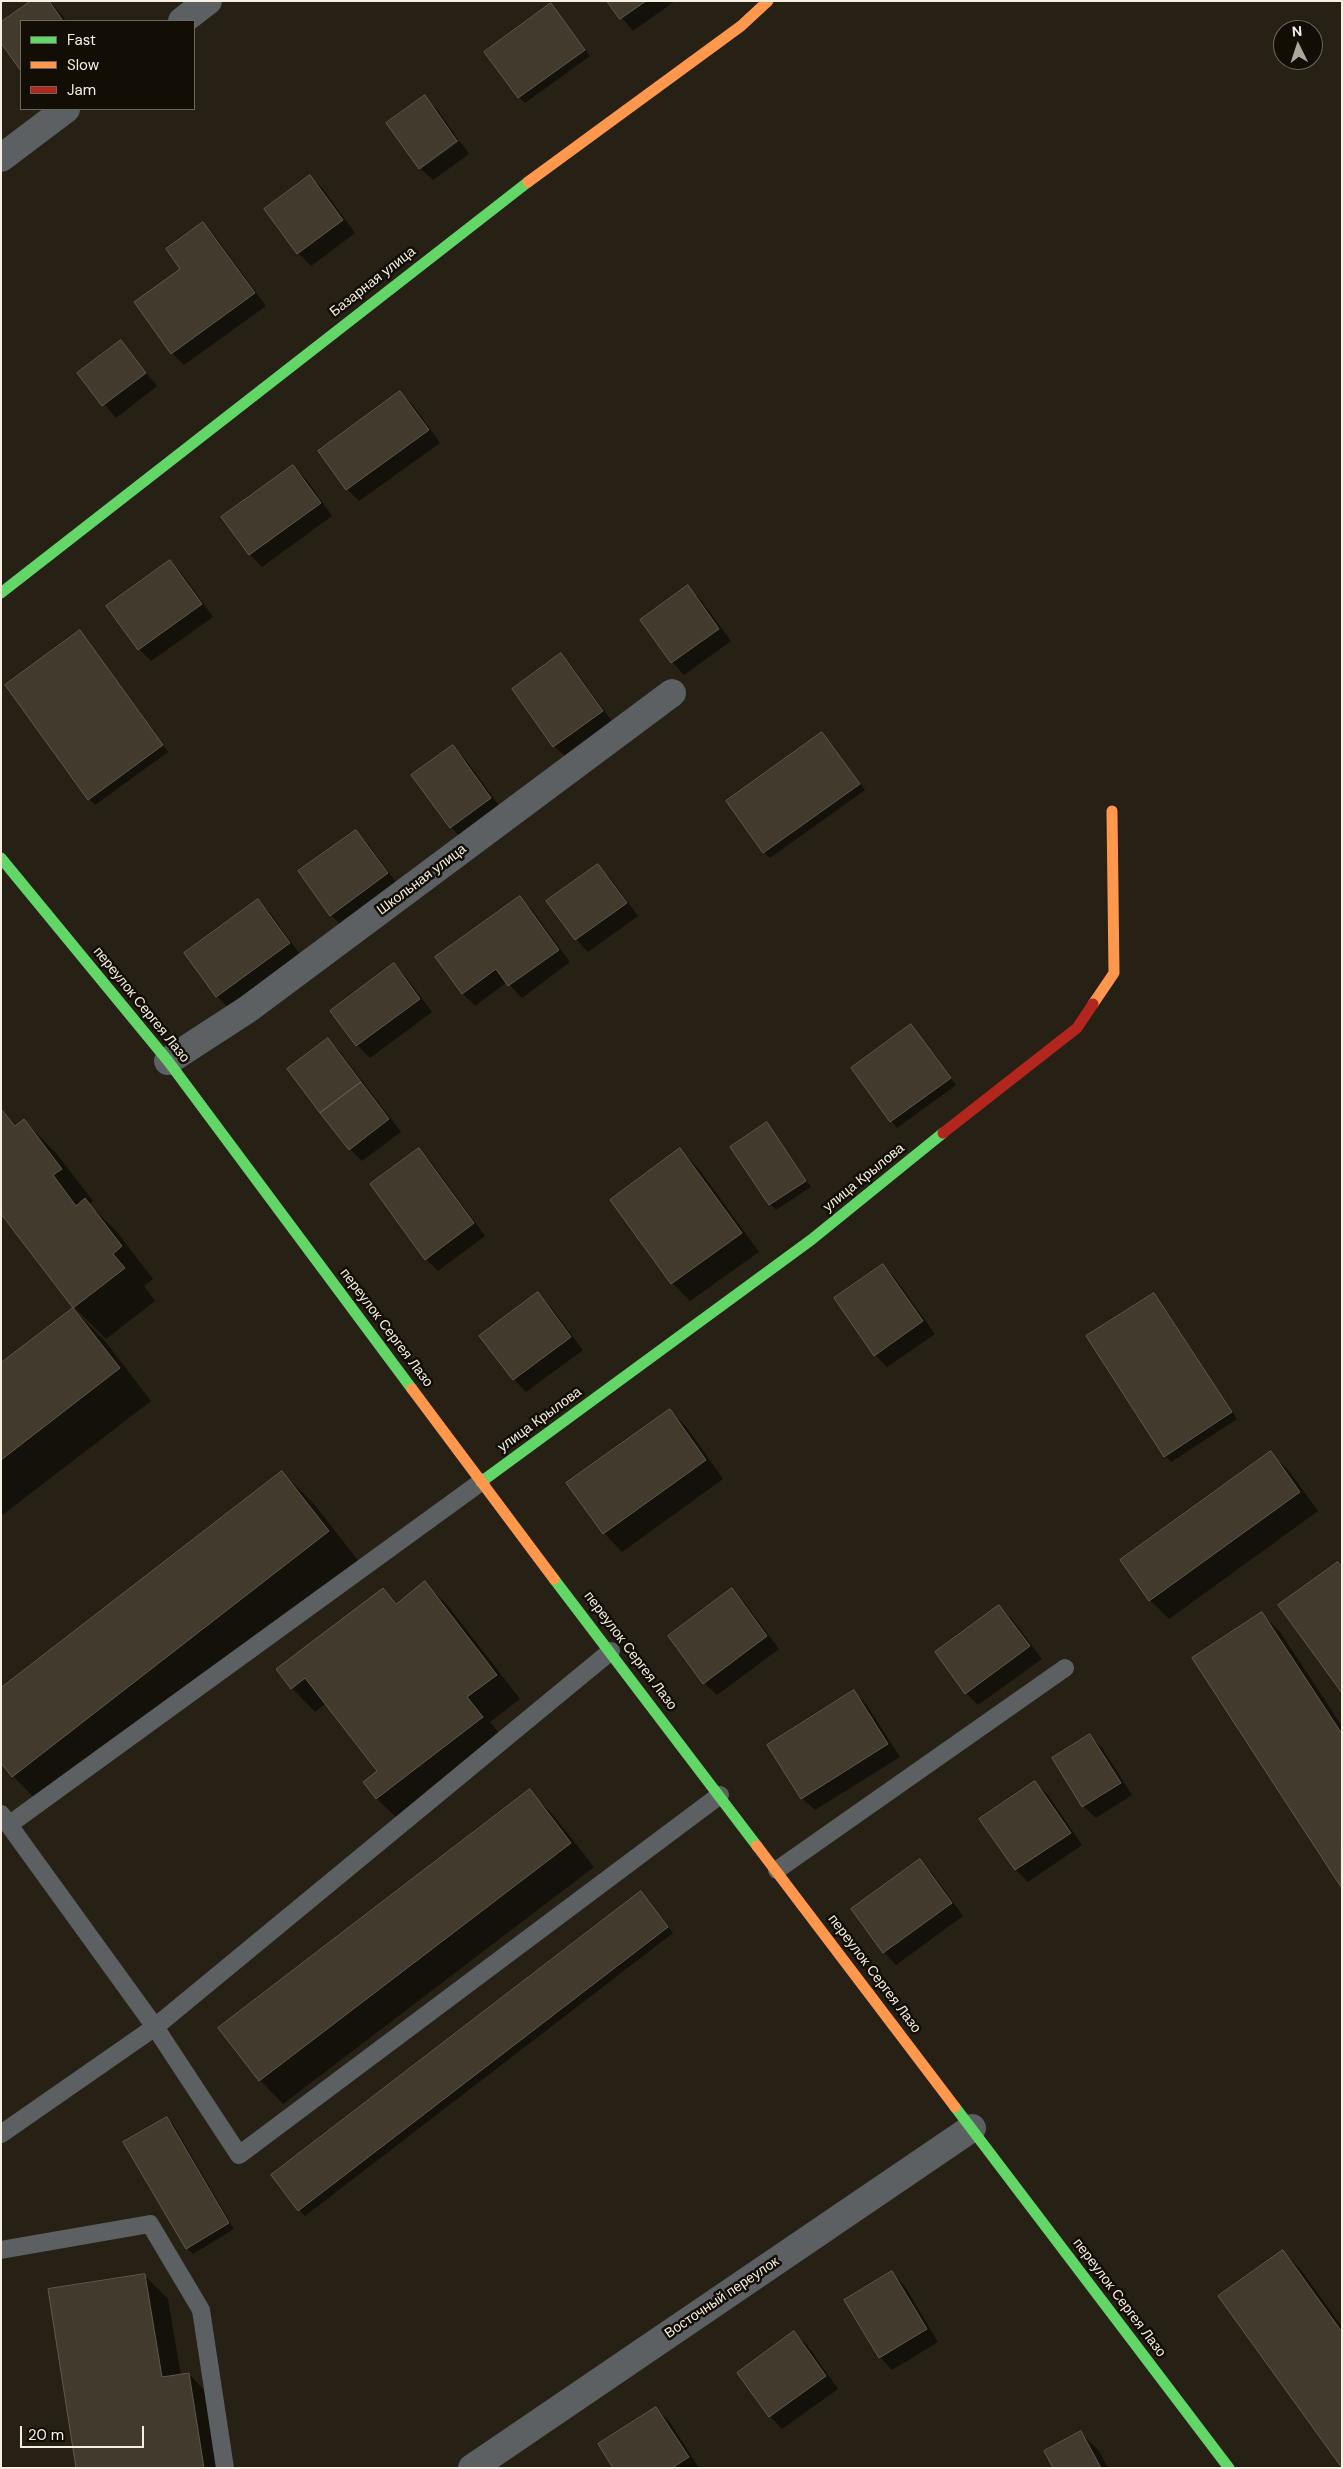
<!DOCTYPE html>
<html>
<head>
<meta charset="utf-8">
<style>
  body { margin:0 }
  #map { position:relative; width:1343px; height:2469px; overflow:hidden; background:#262015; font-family:"DM Sans",sans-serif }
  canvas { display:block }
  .frame { position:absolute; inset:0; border:2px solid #f6f0e2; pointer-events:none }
  .legend { position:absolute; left:20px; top:20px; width:175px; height:90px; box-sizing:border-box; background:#120d05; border:1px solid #6d685d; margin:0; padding:6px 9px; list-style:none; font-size:15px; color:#f6f0e2 }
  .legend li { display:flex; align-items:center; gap:10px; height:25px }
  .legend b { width:25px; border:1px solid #6d685d }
  .north { position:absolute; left:1273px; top:20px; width:50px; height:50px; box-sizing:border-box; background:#120d05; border:1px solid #6d685d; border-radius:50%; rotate:356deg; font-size:14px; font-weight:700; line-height:20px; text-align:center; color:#f6f0e2 }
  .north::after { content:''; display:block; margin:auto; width:18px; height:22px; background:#ada79a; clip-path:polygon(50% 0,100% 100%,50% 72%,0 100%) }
  .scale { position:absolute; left:20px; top:2426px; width:124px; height:22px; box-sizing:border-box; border:2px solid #f6f0e2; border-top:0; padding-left:6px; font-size:15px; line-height:18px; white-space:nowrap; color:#f6f0e2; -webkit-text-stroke:4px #120d05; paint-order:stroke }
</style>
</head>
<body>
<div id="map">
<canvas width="1343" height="2469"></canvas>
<div class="frame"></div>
<ul class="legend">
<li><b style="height:6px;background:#63d668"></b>Fast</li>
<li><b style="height:6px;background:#ff974d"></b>Slow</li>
<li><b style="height:6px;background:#b3261e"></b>Jam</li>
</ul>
<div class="north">N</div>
<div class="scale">20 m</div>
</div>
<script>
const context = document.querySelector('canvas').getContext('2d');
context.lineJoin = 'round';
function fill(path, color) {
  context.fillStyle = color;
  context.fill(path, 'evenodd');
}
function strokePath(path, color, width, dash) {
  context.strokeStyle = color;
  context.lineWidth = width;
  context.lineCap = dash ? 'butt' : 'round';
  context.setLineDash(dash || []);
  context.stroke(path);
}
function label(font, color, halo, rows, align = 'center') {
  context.font = font + ' "DM Sans",sans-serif';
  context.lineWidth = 5;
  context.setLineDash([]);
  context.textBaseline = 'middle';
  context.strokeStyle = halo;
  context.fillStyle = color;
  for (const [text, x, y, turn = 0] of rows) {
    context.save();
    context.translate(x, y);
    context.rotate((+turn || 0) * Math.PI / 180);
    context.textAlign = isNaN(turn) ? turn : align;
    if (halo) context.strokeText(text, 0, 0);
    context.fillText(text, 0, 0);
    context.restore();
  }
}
const shadow = new Path2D(`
  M33,1H50L66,21H21V69L1,41Z
  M608,1H675L633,31Z
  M551,4L590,56L525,103L519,97Z
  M425,97L437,109L458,139L420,168L388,123Z
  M460,141L469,154L433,180L421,169Z
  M310,176L323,189L355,233L311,266L298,253L266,209Z
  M203,223L215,236L266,306L184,365L172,353L181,269Z
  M120,342L157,386L116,418L79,373Z
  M400,393L413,405L440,443L359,501L347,489Z
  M293,467L306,479L332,516L262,567L250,555L223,517Z
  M170,561L182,574L213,617L151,661L139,649Z
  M688,587L700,599L731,641L684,675L672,662Z
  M80,632L168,752L95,805L89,799Z
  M561,655L573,668L614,724L567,758L554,746Z
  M822,733L865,790L770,858L764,852Z
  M452,747L465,759L503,811L463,840L451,827Z
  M356,832L368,844L399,886L343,927L331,915Z
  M598,865L610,878L638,916L588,952L576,939Z
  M520,898L532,910L570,962L522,998L507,982L475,1006L463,994L437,958Z
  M258,901L270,913L301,956L229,1009L217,996Z
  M394,965L406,977L432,1012L370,1058L357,1045L332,1011Z
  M911,1026L956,1085L897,1128L852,1069Z
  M328,1039L340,1052L401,1132L362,1161L350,1149Z
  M1,1110L17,1126L24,1121L56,1153L93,1201L89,1204L117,1232L153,1279L144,1286L155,1301L106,1339L74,1307Z
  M766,1124L811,1187L776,1210L770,1204Z
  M419,1150L431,1162L485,1236L438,1271L426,1259Z
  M680,1150L698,1168L759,1252L690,1301L672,1283Z
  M883,1265L895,1278L935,1334L887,1367L875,1355Z
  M538,1294L550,1306L583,1350L526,1392L514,1379Z
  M1154,1294L1237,1419L1171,1462L1165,1456Z
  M73,1309L105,1341L151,1401L1,1516V1365Z
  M670,1410L688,1429L723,1479L622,1552L604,1533Z
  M1270,1453L1289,1471L1318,1511L1169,1619L1150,1600L1122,1561Z
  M282,1472L314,1504L360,1563L44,1808L13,1776Z
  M425,1583L448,1606L520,1699L490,1722L505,1741L401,1822L377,1799L365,1782L378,1771L326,1703L315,1712L292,1688L383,1589L398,1604Z
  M732,1590L744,1602L779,1649L717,1695L704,1683Z
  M999,1606L1012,1619L1042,1659L978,1705L966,1693Z
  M1262,1614L1280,1632L1342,1726V1886L1193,1658Z
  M854,1692L866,1704L900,1757L815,1810L802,1798Z
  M1090,1736L1102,1748L1132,1795L1096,1818L1083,1806Z
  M1035,1783L1048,1795L1082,1845L1028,1882L1016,1870L981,1819Z
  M530,1791L553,1815L594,1867L283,2104L260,2080Z
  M920,1861L932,1873L963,1916L896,1965L884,1952Z
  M641,1893L673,1933L305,2216L299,2210Z
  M167,2118L173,2124L234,2229L193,2254L187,2248Z
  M1283,2252L1301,2270L1342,2327V2467Z
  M892,2273L904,2285L938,2342L892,2370L880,2357Z
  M144,2275L168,2299L181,2376L189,2374L212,2398L223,2468H77Z
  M794,2333L807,2345L838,2389L782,2429L770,2416Z
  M656,2409L669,2421L699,2468H615Z
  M1080,2432L1099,2451L1108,2468H1055Z`);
const building = new Path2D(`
  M31,1H49L63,21H21V71L1,43V22Z
  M607,1H646L620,19Z
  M551,3L585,50L518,98L484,52Z
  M425,95L457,141L419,169L386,123Z
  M310,175L343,220L297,254L264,209Z
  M203,222L255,293L171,354L134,302L180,269L166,249Z
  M121,340L146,373L102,406L77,373Z
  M400,391L429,430L346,490L318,451Z
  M293,465L321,503L249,555L221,517Z
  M170,560L202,604L138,650L106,606Z
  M688,585L719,629L671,663L640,620Z
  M80,630L163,745L88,800L5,685Z
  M561,653L603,711L553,747L512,689Z
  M822,732L860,784L763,853L726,801Z
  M453,745L491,798L450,828L411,775Z
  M356,830L388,873L330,916L298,871Z
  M598,864L627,903L575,940L546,901Z
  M520,896L559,950L508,986L496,969L462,994L435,957Z
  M258,899L290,943L216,997L184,953Z
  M394,963L420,999L356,1046L330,1011Z
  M911,1024L951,1078L890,1122L851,1068Z
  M328,1038L361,1082L320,1113L287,1069Z
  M361,1082L389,1119L349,1150L320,1113Z
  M1,1109L15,1126L24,1119L62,1169L53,1175L76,1206L85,1198L122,1246L113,1254L125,1268L73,1308L1,1214Z
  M767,1122L806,1181L769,1205L730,1147Z
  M419,1148L474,1223L425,1260L370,1184Z
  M680,1148L742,1233L671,1284L610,1200Z
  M883,1264L923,1321L874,1356L834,1298Z
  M538,1292L571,1337L513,1380L479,1336Z
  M1154,1293L1232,1412L1164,1457L1086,1336Z
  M73,1308L120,1368L1,1460V1363Z
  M670,1409L706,1460L603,1534L566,1483Z
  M1271,1451L1300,1492L1149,1601L1120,1560Z
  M282,1471L329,1531L12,1777L1,1763V1688Z
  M1338,1562L1342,1567V1693L1278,1605Z
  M425,1581L497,1675L467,1697L483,1717L376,1799L363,1782L377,1771L305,1678L291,1689L276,1669L383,1588L396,1604Z
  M732,1588L767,1636L703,1684L668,1636Z
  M999,1605L1030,1646L965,1694L935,1652Z
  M1262,1612L1342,1734L1341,1887L1192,1658Z
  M854,1690L888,1744L801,1799L767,1745Z
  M1090,1734L1121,1783L1082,1807L1052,1758Z
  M1035,1781L1071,1833L1015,1870L979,1819Z
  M530,1789L571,1843L259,2081L218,2028Z
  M920,1859L952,1903L883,1953L851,1909Z
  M641,1891L668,1927L298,2211L271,2175Z
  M167,2117L229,2223L186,2249L123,2142Z
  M1283,2250L1342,2332V2468L1218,2296Z
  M892,2271L927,2329L879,2358L844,2300Z
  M145,2274L162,2377L189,2373L204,2468H76L48,2289Z
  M794,2331L826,2376L769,2417L737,2373Z
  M656,2407L689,2457L672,2468H613L598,2444Z
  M1081,2431L1101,2468H1053L1044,2451Z`);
const lane = new Path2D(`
  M1,1814L155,2027L239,2155L720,1795
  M10,1824L481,1482
  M777,1870L1065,1668
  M1,2134L155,2027L611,1651
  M1,2250L150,2224L201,2310L225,2468`);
const street = new Path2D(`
  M182,21L208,1
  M1,158L66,109
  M168,1061L248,1009L672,693
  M472,2468L972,2128`);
const fast = new Path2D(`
  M1,593L528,182
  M1,858L168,1061L412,1389
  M481,1482L811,1240L943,1133
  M554,1579L757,1846
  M955,2107L1229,2468`);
const slow = new Path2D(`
  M528,182L741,26L768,1
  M1093,1004L1114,973L1112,811
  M412,1389L554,1579
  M757,1846L955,2107`);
const jam = new Path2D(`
  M943,1133L1077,1028L1093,1004`);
const streetNames = [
  ["Базарная улица",373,282,-38],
  ["Школьная улица",422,880,-37],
  ["переулок Сергея Лазо",141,1005,51],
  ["улица Крылова",864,1178,-39],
  ["переулок Сергея Лазо",386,1328,53],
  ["улица Крылова",540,1420,-36],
  ["переулок Сергея Лазо",630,1651,53],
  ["переулок Сергея Лазо",874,1974,53],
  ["Восточный переулок",722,2298,-34],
  ["переулок Сергея Лазо",1119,2298,53]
];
fill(shadow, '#0007');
fill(building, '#413a2d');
strokePath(building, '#5f5a50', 1);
strokePath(lane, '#5c6062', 18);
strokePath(street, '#5c6062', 28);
strokePath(fast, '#63d668', 11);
strokePath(slow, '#ff974d', 11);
strokePath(jam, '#b3261e', 11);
label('14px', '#f6f0e2', '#120d05', streetNames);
</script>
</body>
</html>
